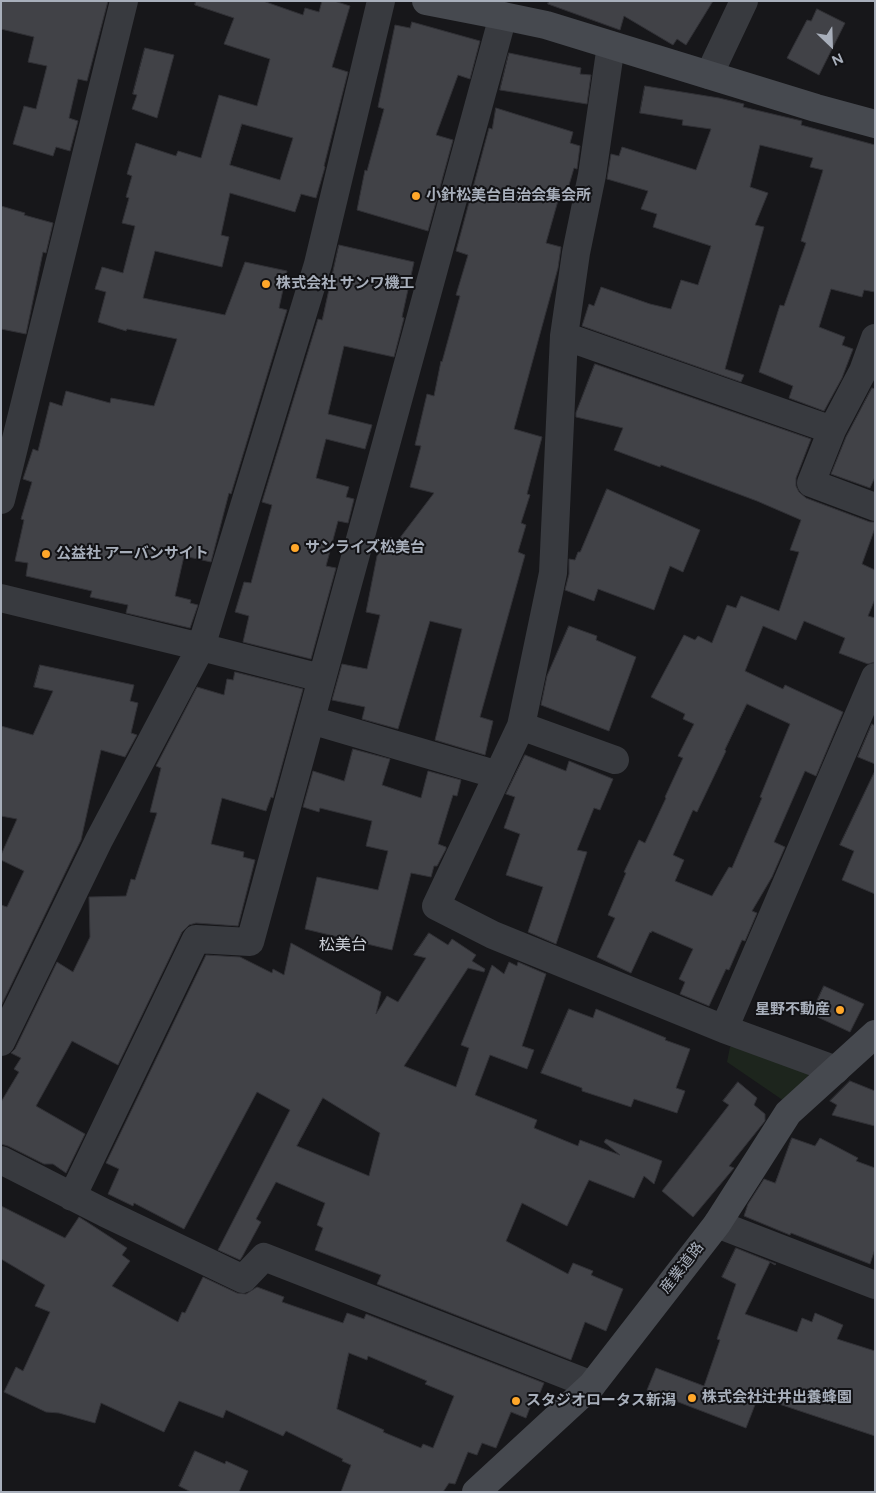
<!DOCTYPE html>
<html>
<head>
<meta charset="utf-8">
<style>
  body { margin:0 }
  #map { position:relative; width:876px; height:1493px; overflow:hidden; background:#17171a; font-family:Figtree,sans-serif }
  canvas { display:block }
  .frame { position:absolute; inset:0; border:2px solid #a8afbb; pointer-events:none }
  .north { position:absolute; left:806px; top:20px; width:50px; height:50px; -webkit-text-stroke:4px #121215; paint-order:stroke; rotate:156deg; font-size:14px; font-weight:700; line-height:20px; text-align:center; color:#a8afbb }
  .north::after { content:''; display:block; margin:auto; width:18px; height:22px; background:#a8afbb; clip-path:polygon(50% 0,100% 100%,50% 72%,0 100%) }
</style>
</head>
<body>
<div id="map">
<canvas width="876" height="1493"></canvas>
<div class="frame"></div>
<div class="north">N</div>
</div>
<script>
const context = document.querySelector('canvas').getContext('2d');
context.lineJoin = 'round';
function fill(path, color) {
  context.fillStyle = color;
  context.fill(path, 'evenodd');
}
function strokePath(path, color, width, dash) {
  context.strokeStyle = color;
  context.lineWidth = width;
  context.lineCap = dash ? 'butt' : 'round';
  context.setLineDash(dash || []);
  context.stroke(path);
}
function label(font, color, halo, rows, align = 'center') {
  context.font = font + ' Figtree,"Noto Sans JP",sans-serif';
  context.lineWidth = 4;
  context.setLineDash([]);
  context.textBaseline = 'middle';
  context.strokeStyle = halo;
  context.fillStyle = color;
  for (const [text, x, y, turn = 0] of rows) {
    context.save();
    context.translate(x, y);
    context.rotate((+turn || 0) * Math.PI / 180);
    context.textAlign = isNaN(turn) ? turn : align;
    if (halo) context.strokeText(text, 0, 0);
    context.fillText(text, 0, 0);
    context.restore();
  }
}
const green = new Path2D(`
  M742,1041L810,1073L787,1103L727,1062L730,1047Z`);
const building = new Path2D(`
  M1,1H108L87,81L78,79L69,118L78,121L70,151L56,147L53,156L13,144L24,106L36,109L47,66L28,62L34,37L1,29Z
  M196,1H263L303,15L305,8L319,12L322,1H334L350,6L332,67L348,72L324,166L325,167L316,198L301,194L295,212L230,193L221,235L229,237L222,267L155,251L143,298L225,315L245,262L287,271L279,308L287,310L231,494L229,493L211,562L184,556L175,596L191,600L190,603L198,605L190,628L126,613L128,605L90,597L92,591L26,576L28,563L15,561L24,520L21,519L32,482L23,479L33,449L38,451L50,402L62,406L66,391L110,403L111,398L154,406L177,339L127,329L126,331L98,322L106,292L95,289L102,267L123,273L135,226L122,223L129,198L126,197L132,176L127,174L136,143L176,156L178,151L201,158L219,95L257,106L270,59L224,44L234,18L195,5ZM242,124L293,138L280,180L230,165Z
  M549,1H713L686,45L677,39L673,45L624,16L620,30L548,4Z
  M817,9L845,23L819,75L787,58L807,20L811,21Z
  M412,22L480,41L470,79L458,75L436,135L453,140L428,231L357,210L365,170L367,171L384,109L378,107L395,25L410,28Z
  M145,48L174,55L157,118L132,109L137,95L133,94Z
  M509,53L581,68L580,74L591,75L587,104L500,90Z
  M645,86L719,98L744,104L743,107L802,121L801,125L875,145V292L864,290L862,297L831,289L819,327L845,337L842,345L853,349L842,378L824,411L789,398L793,386L759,372L780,305L784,306L806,243L801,241L823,170L810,167L813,158L760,145L750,187L768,193L755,225L764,227L725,369L744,375L741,382L582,326L589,304L594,306L601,287L650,304L671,309L681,280L698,285L711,246L653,227L657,214L641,209L648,191L607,179L611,154L619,156L622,147L696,170L711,129L682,125L683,120L640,113Z
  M496,108L573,132L570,143L580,146L577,169L574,168L567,192L561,190L546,243L561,247L558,268L514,429L542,437L527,494L530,495L521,523L526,525L518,552L525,555L480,717L493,721L485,755L435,740L462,629L430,621L398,729L362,719L365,707L332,700L342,664L367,669L380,615L366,612L377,556L391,537L396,543L434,493L410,487L421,446L415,445L427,394L434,396L441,361L442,362L460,296L456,295L468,255L456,251L489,128L492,129Z
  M1,206L25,213L24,215L53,223L46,253L43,252L26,334L1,329Z
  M339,245L414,262L402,317L404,318L394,357L344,346L328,414L372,425L365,449L326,439L316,478L349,487L346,497L354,499L348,523L338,521L326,566L336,568L311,659L243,642L249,616L235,612L244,582L251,583L272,505L262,502L318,319L322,320Z
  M595,364L811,439L796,478V486L799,492L806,498L870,522H875V528L862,564L875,570V599L868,616L875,618V662L868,664L839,653L845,638L804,621L796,640L763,626L745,671L783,689L785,685L843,712L816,776L805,771L774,842L785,847L772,877L752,911L757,913L745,941L742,940L729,970L726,969L709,1006L680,994L685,982L679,979L693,949L652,931L651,933L650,932L631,973L597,957L615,918L608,915L626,873L624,872L639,840L645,843L666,798L665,797L683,758L678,756L694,724L683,719L685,714L651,697L684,635L695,640L698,636L712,643L727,605L736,608L741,596L779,611L799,552L790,550L801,520L757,501L661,465L660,467L614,450L623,428L576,417V413ZM747,704L790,724L760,797L762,798L732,868L729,867L712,896L675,881L684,860L673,855L693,810L697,812L726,751L725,750Z
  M872,388L875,389V477L870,488L831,474L846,437Z
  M607,489L700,530L683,572L670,566L654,610L598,589L594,601L565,590L569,574V559L575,560L578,552H580Z
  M569,626L597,636L596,640L636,657L609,731L541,705L547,676Z
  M40,665L134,685L130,701L138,703L131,733L137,735L125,757L101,750L81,840L1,1006V905L7,907L24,871L1,860V855L17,819L1,816V726L33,735L53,691L34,687Z
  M235,672L303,689L273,798L271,797L266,811L222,798L211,844L244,852L243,857L255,860L238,926L196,923L189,925L182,932L118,1065L72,1041L36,1106L85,1134L66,1173L53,1164H44L8,1146L1,1144V1102L19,1072L14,1069L21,1058L11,1053L15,1049L57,962L73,972L90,937L89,897L126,896L131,879L135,880L157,813L150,812L161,768L156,766L197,687L224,695L227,679L233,680Z
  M872,724L875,726V764L858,757Z
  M353,749L390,759L382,785L421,798L428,771L461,780L457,796L453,795L438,844L446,847V849L437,866H434L431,877L411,873L392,950L305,929L317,877L378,890L388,851L366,846L372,821L320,808L319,812L303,807L313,771L344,781Z
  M525,755L566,771L569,761L613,779L600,810L594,808L577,850L587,852L556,944L528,932L543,887L506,875L520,834L504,828L515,797L506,794Z
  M875,771V894L842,880L854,851L840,845Z
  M429,933L448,945L452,939L476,955L472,961L485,969L484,972L468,968L404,1066L456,1087L469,1048L461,1045L492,965L504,974L509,962L517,966L518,962L546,974L522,1046L534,1050L527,1069L490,1055L475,1095L537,1120L534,1128L578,1146L580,1140L620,1155L604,1142L606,1139L662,1161L654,1184L644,1176L634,1198L589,1180L567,1226L522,1203L506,1241L568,1274L573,1263L593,1271L591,1275L623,1289L606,1331L585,1322L571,1360L377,1284L381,1275L315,1250L323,1228L317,1225L325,1203L276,1182L256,1219L261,1222L242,1257L240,1260L218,1250L290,1110L257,1092L184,1229L134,1203L133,1206L108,1194L119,1169L106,1163L206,955L240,957L272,973L273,969L284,975L291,943L381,992L376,1014L387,996L398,1002L426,958L414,955ZM323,1098L380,1133L369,1176L297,1146Z
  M824,986L864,1004L850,1032L811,1014Z
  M569,1009L593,1018L596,1009L666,1038L665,1040L690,1049L676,1088L685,1091L677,1113L634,1099L631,1107L582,1091V1088L541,1073Z
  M850,1081L875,1091V1126L832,1115L837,1105L830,1101Z
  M738,1082L757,1098L754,1105L765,1114V1121L729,1166L734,1168L693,1217L662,1191L729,1105L723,1101Z
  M792,1138L815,1146L820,1138L858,1158L856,1161L875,1168V1249L870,1264L791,1233L790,1235L744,1216L748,1204L764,1179L775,1183Z
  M1,1206L65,1238L79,1217L87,1222L127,1248L122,1255L130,1261L112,1286L178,1322L182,1312L185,1313L203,1277L237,1293L246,1294L257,1287L284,1297L282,1302L343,1323L347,1313L364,1319L366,1314L544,1383L539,1395L535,1394L526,1418L511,1412L496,1448L482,1443L477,1455L468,1452L455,1484L449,1483L443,1492H341L351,1465L342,1461L343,1459L286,1431L283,1436L226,1410L223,1418L179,1401L164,1432L101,1403L95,1423L59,1413L46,1412L4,1392L16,1367L23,1371L50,1312L35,1306L45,1285L1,1259ZM349,1353L367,1360L368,1356L427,1381L425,1384L454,1396L433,1448L423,1444L421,1448L383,1432L384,1430L337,1409Z
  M736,1248L776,1264L775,1265L770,1262L745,1314L797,1332L802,1318L812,1322L815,1313L843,1325L837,1339L875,1351V1436L758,1397L746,1428L647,1390L656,1368L704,1386L720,1340L717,1339L736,1284L722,1277Z
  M195,1451L225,1464L226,1461L248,1471L239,1492H191L179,1486Z`);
const street = new Path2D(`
  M709,75L744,1
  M564,336L832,430
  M875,338L863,371L832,430L811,483L875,507
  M1,500L124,1
  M1,598L201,647L321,678
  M311,720L498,775
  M521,726L553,573L564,336L576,253L592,175L611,45
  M615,760L521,726L436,906L493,935L724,1029L836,1070
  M724,1029L875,677
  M1,1042L99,840L201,647L318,264L381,1
  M1,1160L105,1213L243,1279L264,1257L592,1385
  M72,1197L196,939L250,942L503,16
  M717,1224L875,1285`);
const secondary = new Path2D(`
  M426,1L503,16L546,25L816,108L875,124
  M476,1492L592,1385L717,1224L788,1113L875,1034`);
const markers = [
  [416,196,5,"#ffa72a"],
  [266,284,5,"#ffa72a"],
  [295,548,5,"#ffa72a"],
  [46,554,5,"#ffa72a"],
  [840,1010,5,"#ffa72a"],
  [692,1398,5,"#ffa72a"],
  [516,1401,5,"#ffa72a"]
];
const poiNames = [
  ["小針松美台自治会集会所",426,196],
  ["株式会社 サンワ機工",276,284],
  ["サンライズ松美台",305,548],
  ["公益社 アーバンサイト",56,554],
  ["星野不動産",830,1010,"right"],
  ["株式会社辻井出養蜂園",702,1398],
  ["スタジオロータス新潟",526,1401]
];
const streetNames = [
  ["産業道路",682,1268,-52]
];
const neighbourhoodNames = [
  ["松美台",343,945]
];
fill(green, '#1d251d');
fill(building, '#414247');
strokePath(building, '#313136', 1);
strokePath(street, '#383a3f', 28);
strokePath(secondary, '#46494f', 28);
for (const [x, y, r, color] of markers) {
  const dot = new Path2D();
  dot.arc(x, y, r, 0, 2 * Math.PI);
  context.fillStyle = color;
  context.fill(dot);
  strokePath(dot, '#121215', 2);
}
label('bold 15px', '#a8afbb', '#121215', poiNames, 'left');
label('15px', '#a8afbb', '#121215', streetNames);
label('16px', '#caced6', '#121215', neighbourhoodNames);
</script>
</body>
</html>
